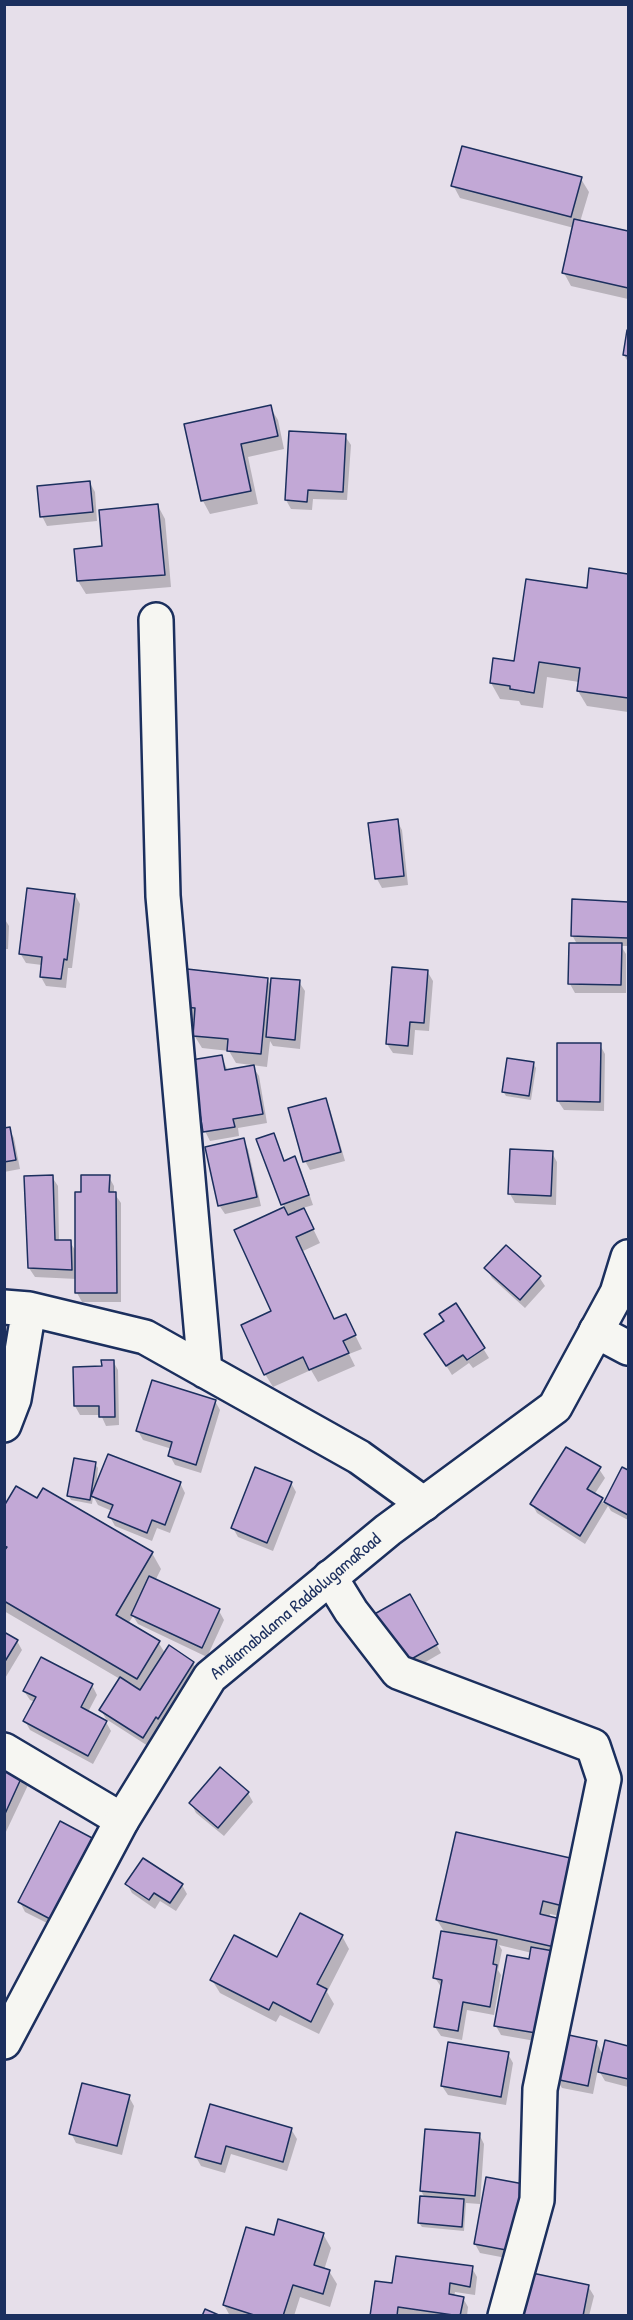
<!DOCTYPE html>
<html>
<head>
<meta charset="utf-8">
<style>
  body { margin:0 }
  #map { position:relative; width:633px; height:2320px; overflow:hidden; background:#e6dfea; font-family:"Patrick Hand",sans-serif }
  canvas { display:block }
  .frame { position:absolute; inset:0; border:6px solid #1b2f5e; pointer-events:none }
</style>
</head>
<body>
<div id="map">
<canvas width="633" height="2320"></canvas>
<div class="frame"></div>
</div>
<script>
const context = document.querySelector('canvas').getContext('2d');
context.lineJoin = 'round';
function fill(path, color) {
  context.fillStyle = color;
  context.fill(path, 'evenodd');
}
function strokePath(path, color, width, dash) {
  context.strokeStyle = color;
  context.lineWidth = width;
  context.lineCap = dash ? 'butt' : 'round';
  context.setLineDash(dash || []);
  context.stroke(path);
}
function label(font, color, halo, rows, align = 'center') {
  context.font = font + ' "Patrick Hand",sans-serif';
  context.lineWidth = 5;
  context.setLineDash([]);
  context.textBaseline = 'middle';
  context.strokeStyle = halo;
  context.fillStyle = color;
  for (const [text, x, y, turn = 0] of rows) {
    context.save();
    context.translate(x, y);
    context.rotate((+turn || 0) * Math.PI / 180);
    context.textAlign = isNaN(turn) ? turn : align;
    if (halo) context.strokeText(text, 0, 0);
    context.fillText(text, 0, 0);
    context.restore();
  }
}
const shadow = new Path2D(`
  M581,179L589,192L580,222L628,233V299L571,286L564,273L574,228L460,198L453,185Z
  M628,331V362L624,355Z
  M270,407L278,420L284,449L248,457L258,504L210,514L203,501L186,425Z
  M345,436L351,445L347,500L313,499L312,510L291,509L286,500Z
  M90,483L95,492L97,521L47,526L42,516Z
  M158,506L165,519L171,587L86,594L78,581L76,550L104,547Z
  M591,570L628,575V712L587,706L578,691L579,682L547,677L543,708L521,705L519,701L500,699L491,683L515,663L588,589Z
  M397,821L402,830L408,885L382,888L377,879Z
  M75,895L80,904L72,968H68L66,988L46,986L41,977L42,965L26,963L20,953Z
  M573,901L628,903V946H621L626,954V993H575L570,984L577,944L572,935Z
  M4,918L9,926L8,949H4Z
  M427,971L433,981L429,1031L415,1030L413,1055L393,1053L387,1044Z
  M267,979L272,987L299,982L305,991L300,1049L273,1046L270,1041L267,1067L236,1063L229,1051L202,1048L194,1035L196,1020H192L184,1007Z
  M600,1045L605,1054L604,1111L564,1110L558,1101Z
  M221,1056L228,1071L253,1067L259,1076L267,1123L238,1128L239,1136L210,1141L205,1131Z
  M533,1063L536,1068L531,1100L506,1096L503,1091Z
  M325,1100L330,1109L345,1161L310,1170L305,1161Z
  M4,1129H9L14,1138L20,1169L4,1172Z
  M274,1135L285,1162L294,1158L300,1167L313,1205L303,1208L320,1243L303,1251L334,1321L352,1329L362,1349L349,1354L355,1366L318,1382L311,1370L273,1387L265,1374L285,1209L258,1140Z
  M243,1140L248,1149L261,1206L225,1214L219,1205Z
  M552,1153L557,1162L556,1205L515,1203L510,1194Z
  M52,1177L58,1186L59,1242H70L77,1253L83,1193L109,1177L114,1186V1193L121,1203V1302H82L77,1293V1279L35,1277L29,1268Z
  M486,1268L539,1277L545,1286L525,1308L492,1278Z
  M456,1305L489,1358L473,1368L469,1363L452,1375L432,1343Z
  M113,1361L118,1370L119,1425L106,1426L101,1415H80L75,1406L103,1368Z
  M215,1401L220,1410L201,1473L175,1465L170,1456L172,1449L143,1440L138,1431Z
  M95,1464L98,1468L96,1488L180,1483L185,1493L170,1533L157,1528L152,1541L115,1526L110,1517L112,1511L98,1505L93,1496L92,1504L71,1500L69,1496Z
  M599,1469L605,1478L594,1495L601,1500L604,1504L623,1469L628,1472V1520L611,1511L608,1506L585,1544L537,1513L532,1504Z
  M291,1483L296,1492L273,1551L238,1537L233,1528Z
  M44,1490L152,1553L161,1569L155,1581L219,1611L224,1620L207,1657L138,1624L133,1616L128,1624L158,1642L165,1653L193,1663L198,1672L148,1746L106,1719L101,1710L120,1679L4,1611V1509L38,1501Z
  M410,1596L441,1653L405,1674Z
  M4,1634L17,1641L22,1650L4,1680Z
  M92,1685L97,1695L88,1712L106,1722L111,1731L93,1764L30,1730L25,1721L35,1702L30,1700L24,1691Z
  M4,1765L29,1783L4,1836Z
  M248,1793L253,1802L224,1836L196,1813L191,1803Z
  M60,1823L57,1928L25,1912L20,1902Z
  M578,1861L574,1919L550,1914L549,1918L568,1922L541,2042L501,2035L496,2026L530,1961L532,1953L499,1945L502,1950L498,1970L501,1975L494,2015L467,2010L462,2040L441,2036L435,2027L442,1988L435,1978L445,1933L437,1920Z
  M127,1884L182,1885L187,1894L176,1911L160,1901L155,1909L132,1893Z
  M342,1936L349,1949L327,1992L334,2004L319,2034L280,2015L276,2022L220,1993L212,1980Z
  M596,2042L603,2055L607,2042L628,2048V2087L605,2081L598,2069L593,2094L562,2088L556,2079Z
  M508,2054L513,2063L506,2105L448,2095L442,2086Z
  M129,2097L134,2106L122,2155L76,2143L71,2133Z
  M211,2106L291,2129L297,2139L287,2171L231,2154L225,2173L201,2166L196,2157Z
  M479,2134L484,2144L480,2204L466,2203L464,2231L422,2227L419,2223L425,2198L421,2191Z
  M528,2186L522,2261L480,2253L475,2244Z
  M323,2234L331,2248L324,2270L329,2271L337,2284L330,2307L300,2297L294,2316H230L224,2305L275,2237Z
  M472,2268L477,2277L475,2295L455,2292L454,2297L463,2298L468,2307L467,2316H372L393,2285Z
  M588,2286L594,2296L589,2316H525Z`);
const building = new Path2D(`
  M462,146L582,177L571,217L451,186Z
  M574,219L628,231V288L562,273Z
  M627,330H628V356L623,355Z
  M271,405L278,436L241,444L251,491L201,501L184,424Z
  M289,431L346,434L343,492L308,490L307,502L285,500Z
  M90,481L93,512L40,517L37,486Z
  M158,504L165,575L77,581L74,549L102,546L99,510Z
  M589,568L628,574V698L577,691L580,668L539,662L534,693L510,689V686L490,683L493,658L514,661L526,579L587,588Z
  M398,819L404,876L375,879L368,823Z
  M27,888L75,894L67,960L64,959L61,979L40,977L42,957L19,954Z
  M572,899L628,902V938L571,936Z
  M569,943H622L621,985L568,984Z
  M392,967L428,970L424,1023L410,1022L408,1046L386,1044Z
  M187,969L268,978L261,1054L227,1051L228,1039L193,1036L195,1008L183,1007Z
  M271,978L300,980L295,1040L266,1037Z
  M557,1043H601L600,1102L557,1101Z
  M222,1055L225,1070L254,1065L263,1114L233,1119L235,1127L203,1132L191,1060Z
  M507,1058L534,1062L529,1096L502,1092Z
  M326,1098L341,1152L303,1162L288,1108Z
  M10,1127L16,1160L4,1162V1128Z
  M274,1133L284,1161L295,1156L309,1195L281,1205L256,1139Z
  M244,1138L257,1197L218,1206L205,1147Z
  M510,1149L553,1151L551,1196L508,1194Z
  M53,1175L55,1240H71L72,1270L28,1268L24,1176Z
  M81,1175H110L109,1192H116L117,1293H75V1192H81Z
  M284,1207L288,1215L304,1208L314,1229L296,1237L334,1319L346,1314L356,1335L343,1341L349,1353L309,1370L303,1357L264,1375L241,1325L271,1311L234,1230Z
  M506,1245L541,1276L520,1300L484,1268Z
  M456,1303L485,1348L467,1360L463,1355L446,1366L424,1334L444,1321L439,1314Z
  M101,1360H114L115,1417H99V1406H74L73,1367L102,1366Z
  M152,1380L216,1400L196,1465L168,1456L172,1442L136,1431Z
  M566,1447L601,1467L587,1489L603,1498L580,1536L530,1504Z
  M108,1454L181,1482L165,1525L152,1520L147,1533L108,1517L113,1505L91,1496Z
  M74,1458L96,1462L90,1500L67,1496Z
  M255,1467L292,1482L267,1543L231,1528Z
  M622,1467L628,1470V1515L604,1502Z
  M16,1486L37,1498L43,1488L153,1552L116,1615L160,1641L137,1679L4,1601V1551L7,1547L4,1546V1506Z
  M149,1576L220,1609L202,1648L131,1615Z
  M410,1594L438,1644L399,1666L371,1616Z
  M4,1632L18,1640L4,1663Z
  M169,1645L194,1662L158,1719L156,1717L143,1738L99,1710L120,1677L140,1690Z
  M41,1657L93,1684L81,1707L107,1721L88,1756L23,1721L36,1697L23,1691Z
  M4,1763L24,1772L4,1816Z
  M220,1767L249,1792L218,1828L189,1803Z
  M60,1821L94,1839L52,1920L18,1902Z
  M456,1832L579,1860L567,1907L543,1901L540,1914L569,1921L563,1949L436,1920Z
  M143,1858L183,1884L170,1903L154,1893L149,1900L125,1884Z
  M300,1913L343,1935L317,1984L327,1989L311,2022L273,2002L269,2010L210,1980L234,1935L277,1957Z
  M441,1931L497,1940L493,1964L497,1965L490,2007L463,2002L458,2031L434,2027L442,1980L433,1978Z
  M531,1947L559,1952L536,2033L494,2026L507,1955L529,1959Z
  M564,2034L597,2041L588,2086L555,2079Z
  M605,2040L628,2046V2079L598,2072Z
  M448,2042L509,2052L501,2097L441,2086Z
  M82,2083L130,2095L117,2146L69,2134Z
  M210,2104L292,2128L283,2162L226,2146L221,2164L195,2157Z
  M425,2129L480,2133L475,2196L420,2191Z
  M486,2177L529,2185L517,2252L474,2244Z
  M420,2196L464,2199L462,2227L418,2223Z
  M278,2219L324,2233L314,2265L330,2270L323,2294L293,2285L283,2316H257L223,2305L246,2227L274,2235Z
  M396,2256L473,2266L470,2287L450,2283L449,2294L464,2297L460,2316L398,2307L397,2316H370L375,2281L392,2283Z
  M532,2273L589,2285L583,2316H523Z
  M205,2309L221,2316H202Z`);
const street = new Path2D(`
  M156,620L163,896L205,1371
  M4,1307L29,1309L145,1337L359,1457L424,1504
  M596,1331L628,1348
  M4,1425L14,1399L29,1309
  M330,1577L351,1611L398,1672L593,1746L604,1779L540,2089L537,2200L505,2316
  M4,1750L122,1820`);
const secondary = new Path2D(`
  M4,2042L122,1820L210,1677L388,1530L555,1407L617,1293L628,1257`);
const streetNames = [
  ["Andiamabalama RaddolugamaRoad",296,1607,-40]
];
fill(shadow, '#0003');
fill(building, '#c2a8d6');
strokePath(building, '#1b2f5e', 1.5);
strokePath(street, '#1b2f5e', 38);
strokePath(secondary, '#1b2f5e', 38);
strokePath(street, '#f6f6f2', 33);
strokePath(secondary, '#f6f6f2', 33);
label('18px', '#1b2f5e', '#f6f6f2', streetNames);
</script>
</body>
</html>
